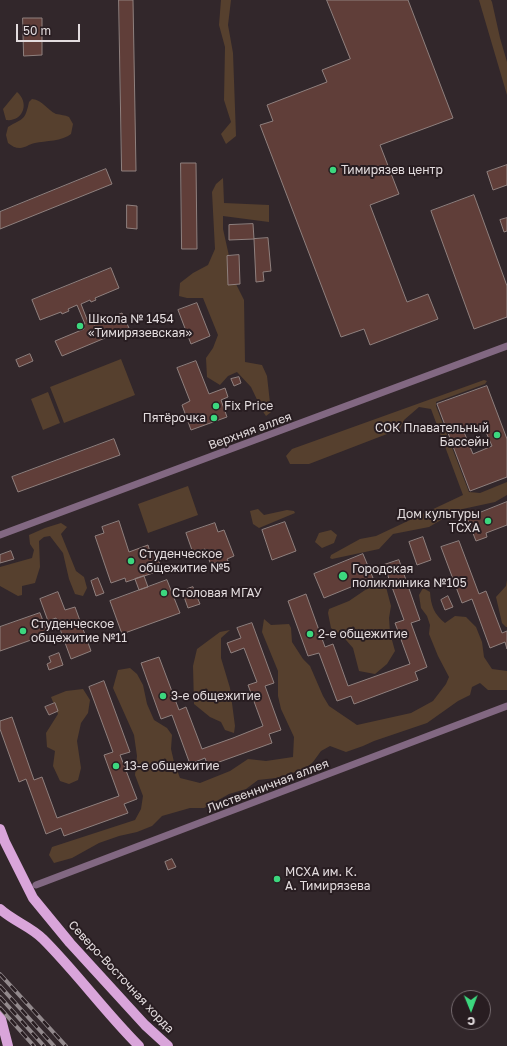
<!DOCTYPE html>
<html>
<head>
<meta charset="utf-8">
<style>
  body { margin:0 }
  #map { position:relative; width:507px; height:1046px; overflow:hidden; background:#32272b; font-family:"Golos Text",sans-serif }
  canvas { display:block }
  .north { position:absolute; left:451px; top:990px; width:40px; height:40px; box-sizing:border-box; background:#281d21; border:1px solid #73696d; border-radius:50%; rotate:179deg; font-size:11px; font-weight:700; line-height:16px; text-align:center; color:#e3dcde }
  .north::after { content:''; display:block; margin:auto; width:14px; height:18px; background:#3cd77e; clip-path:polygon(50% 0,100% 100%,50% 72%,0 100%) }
  .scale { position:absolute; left:16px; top:24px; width:64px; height:18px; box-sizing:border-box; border:2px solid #e3dcde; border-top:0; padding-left:5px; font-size:12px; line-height:14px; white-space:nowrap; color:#e3dcde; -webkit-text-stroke:3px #281d21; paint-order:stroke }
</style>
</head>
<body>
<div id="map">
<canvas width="507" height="1046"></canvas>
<div class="north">С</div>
<div class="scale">50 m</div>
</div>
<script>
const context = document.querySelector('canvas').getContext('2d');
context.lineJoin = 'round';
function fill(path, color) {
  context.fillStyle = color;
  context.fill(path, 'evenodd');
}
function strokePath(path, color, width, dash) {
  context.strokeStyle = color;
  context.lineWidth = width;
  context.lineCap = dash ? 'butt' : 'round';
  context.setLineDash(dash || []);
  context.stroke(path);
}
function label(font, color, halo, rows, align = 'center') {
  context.font = font + ' "Golos Text",sans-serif';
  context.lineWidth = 4;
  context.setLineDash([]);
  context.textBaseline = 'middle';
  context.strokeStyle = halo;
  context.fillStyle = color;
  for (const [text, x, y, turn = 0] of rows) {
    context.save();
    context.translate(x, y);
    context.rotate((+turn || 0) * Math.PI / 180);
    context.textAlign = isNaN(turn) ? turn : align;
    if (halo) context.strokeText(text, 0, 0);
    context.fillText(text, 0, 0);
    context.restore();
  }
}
const green = new Path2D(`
  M221,0H231L228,25L233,53L236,136L226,144L221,134L231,122L224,100L225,47L219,25Z
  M479,0H491L492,2L500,38L507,62V95Z
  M17,92C30,103 23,122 6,120L3,109Z
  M32,99C43,100 47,110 56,114C61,115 65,115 69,117L73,124L71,134C63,141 45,141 35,143C29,144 25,148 20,148C15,148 12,146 8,143L6,135L8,127C23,118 25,121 29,102Z
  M223,178L224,203L269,205V222L223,216V229L229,256L236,284L244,300L245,362L262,365L267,376L271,412L266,416L262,410L251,387L237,372L228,376L220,385L207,377L206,358L213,348L218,335L203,298H187L179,296L180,283L193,273L208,265L215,249L212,192L216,184Z
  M121,359L135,395L64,423L50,387Z
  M484,380L487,381L485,384L436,402V406L469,492L480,493L507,482V495L495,502L458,510L429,527L393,534L379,549L332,559L330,558L331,555L360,539L376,536L463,495L431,409L419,407L404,420L400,429L309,464H290L286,456L292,449Z
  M48,392L60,423L43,430L31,399Z
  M188,486L198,515L148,533L138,504Z
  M258,509L264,515L287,510L294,511L295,513L259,528L253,524L250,511Z
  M61,523L67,527L61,534L76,571L84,577L87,588L83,596L75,594L69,579L63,553L50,536L44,537L39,541L40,567L35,583L22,586V595L18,596L0,586V567L32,558L34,550L30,544L29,535L45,528Z
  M331,530L337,535L334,543L322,548L315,542L319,533Z
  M507,580V627H506L502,623L496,597L506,586Z
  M371,586L386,587L391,606L389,618L390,633L395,651L387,664L375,674L359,671L353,648L346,640L331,628L328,613L329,609L349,601Z
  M423,588L430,592C431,606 434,614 445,623L455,616L466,617L476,627L482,642L484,657L492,669L507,671V690H488L480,683L472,687L470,695L458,701L427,723L374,741L363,746L346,752L330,746L321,751L313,762L305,769L276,778L258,780L246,789L229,794L204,808H190L162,816L152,826L137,832L119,836L99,843L72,858L54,863L49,855L52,847L135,820L141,809L143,796L135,775L137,756L134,735L113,688L118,670L130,668L137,674L143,685L147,704L154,720L167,728L172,735L171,749L174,762L180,778L200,783L230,771L248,759L266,761L293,757L294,737L281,709L278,696V671L262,632L264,619L271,625L289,624L291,628L292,642L303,659L310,666L323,696L329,706L357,725L411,713L433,701L446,684L449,677L438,656L429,634L430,625L427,616L421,608L419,595Z
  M230,630L221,638V658L230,688L235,726L234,733L225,730L221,722L210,717L194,704L193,666L197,649L220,632Z
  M83,689L90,700L88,713L81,723L77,741L81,768L78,780L69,784L60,781L53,766L55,751L47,747L46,733L58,714L51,697L66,691Z`);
const building = new Path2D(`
  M119,0H133L136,171H122Z
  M327,0H408L453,118L380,145L399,194L370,205L407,302L428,294L438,319L370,345L364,329L341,337L260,125L273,121L267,105L327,82L322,70L350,59Z
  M23,18H42V55L24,56Z
  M181,163H196L197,249H182Z
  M507,165V185L493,190L487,172Z
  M106,169L112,184L0,229V212Z
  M474,195L507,286V317L474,329L431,211Z
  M127,205L137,206V229L127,228Z
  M507,218V231L504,232L500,220Z
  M253,224L254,239L229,240V225Z
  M268,238L271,271L263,272L264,281L256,282L254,239Z
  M239,255L240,284L228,285L227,256Z
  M111,268L119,288L95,298L96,300L91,302L90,300L81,304L88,322L92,321L94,325L122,313L129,328L62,356L55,341L84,329L82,325L85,324L77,305L68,309L69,311L62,314L61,312L40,320L32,300Z
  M197,303L210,336L191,344L178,310Z
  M30,354L33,361L19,367L16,360Z
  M196,361L209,394L225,388L228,397L221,400L227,417L191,430L182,405L190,401L177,368Z
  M239,377L241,383L234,386L231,379Z
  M487,386L507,439V477L470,491L437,404ZM483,425L492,446L473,454L464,432Z
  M114,439L120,455L18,492L12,477Z
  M507,502V525L486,533L487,537L476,541L467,518Z
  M119,521L129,552L148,545L150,552L155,551L162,570L126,582L125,578L111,583L95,536L104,533L102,527Z
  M285,522L296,551L272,560L262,530Z
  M215,523L218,532L224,530L234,556L227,559L230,565L219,569L217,562L211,565L205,549L193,553L186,533Z
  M423,537L431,560L417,565L409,542Z
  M459,541L479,594L486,591L502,633L507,631V649L505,642L490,648L472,599L462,603L441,547Z
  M11,551L14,559L0,563V555Z
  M363,554L373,578L324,598L314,574Z
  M399,560L420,620L411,623L427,667L415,672L418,680L354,704L351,696L337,701L319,653L308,656L288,601L306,594L325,647L333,644L348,686L410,664L395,623L404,620L384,565Z
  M144,576L148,587L139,590L135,579Z
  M98,578L104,593L96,596L91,581Z
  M167,580L180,613L122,634L110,601Z
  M193,587L200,604L188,608L182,591Z
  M58,592L65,610L75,607L91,651L71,659L56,618L48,621L40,599Z
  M448,596L453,607L445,610L441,600Z
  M40,613L48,634L0,651V627Z
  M252,623L274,683L265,686L281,730L269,734L272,743L208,766L205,758L190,764L172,715L161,719L141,663L159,657L179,710L186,707L202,749L233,738L263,726L248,685L257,682L244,648L231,653L227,643L241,638L237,628Z
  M59,653L63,665L49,670L47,664L51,662L49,657Z
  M104,681L130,752L120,755L137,799L124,804L128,813L64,836L61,828L46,834L26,779L19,782L0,729V721L12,717L34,780L42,777L57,818L119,796L104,755L113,752L89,687Z
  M55,703L58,711L49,715L45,707Z
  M172,859L176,867L168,870L165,862Z`);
const street = new Path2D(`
  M0,535L507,346
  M36,885L507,706`);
const primary = new Path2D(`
  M0,829L5,842L33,898L70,943L145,1025L168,1046
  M0,909C13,921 30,926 43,939C77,973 105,1012 139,1046
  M0,1015L8,1046`);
const rail = new Path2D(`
  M0,974L66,1046
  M0,986L54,1046
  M0,997L44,1046
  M0,1008L34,1046`);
const markers = [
  [333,170,4,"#3cd77e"],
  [80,326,4,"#3cd77e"],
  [216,406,4,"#3cd77e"],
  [214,418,4,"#3cd77e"],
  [497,435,4,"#3cd77e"],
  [488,521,4,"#3cd77e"],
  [131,561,4,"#3cd77e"],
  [343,576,5,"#3cd77e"],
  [164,593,4,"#3cd77e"],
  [23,631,4,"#3cd77e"],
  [310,634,4,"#3cd77e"],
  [163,696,4,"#3cd77e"],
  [116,766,4,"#3cd77e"],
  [277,879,4,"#3cd77e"]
];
const poiNames = [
  ["Тимирязев центр",341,170],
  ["Школа № 1454",88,319],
  ["«Тимирязевская»",88,333],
  ["Fix Price",224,406],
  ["Пятёрочка",206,418,"right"],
  ["СОК Плавательный",489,428,"right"],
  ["Бассейн",489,442,"right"],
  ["Дом культуры",480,514,"right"],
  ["ТСХА",480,528,"right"],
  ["Студенческое",139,554],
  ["общежитие №5",139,568],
  ["Городская",352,569],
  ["поликлиника №105",352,583],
  ["Столовая МГАУ",172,593],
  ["Студенческое",31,624],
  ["общежитие №11",31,638],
  ["2-е общежитие",318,634],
  ["3-е общежитие",171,696],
  ["13-е общежитие",124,766],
  ["МСХА им. К.",285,872],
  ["А. Тимирязева",285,886]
];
const streetNames = [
  ["Верхняя аллея",250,431,-20],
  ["Лиственничная аллея",268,786,-21],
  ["Северо-Восточная хорда",121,977,47]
];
fill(green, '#56402e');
fill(building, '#603e39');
strokePath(building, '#8f807e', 1);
strokePath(street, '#826882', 7);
strokePath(primary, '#d9a5da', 10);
strokePath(rail, '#92898c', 4);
strokePath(rail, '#281d21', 2.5, [8]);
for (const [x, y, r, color] of markers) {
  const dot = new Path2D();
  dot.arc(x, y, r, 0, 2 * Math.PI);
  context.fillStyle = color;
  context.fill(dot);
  strokePath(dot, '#281d21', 1.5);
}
label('12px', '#e3dcde', '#281d21', poiNames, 'left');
label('12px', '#e3dcde', '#281d21', streetNames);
</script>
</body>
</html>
